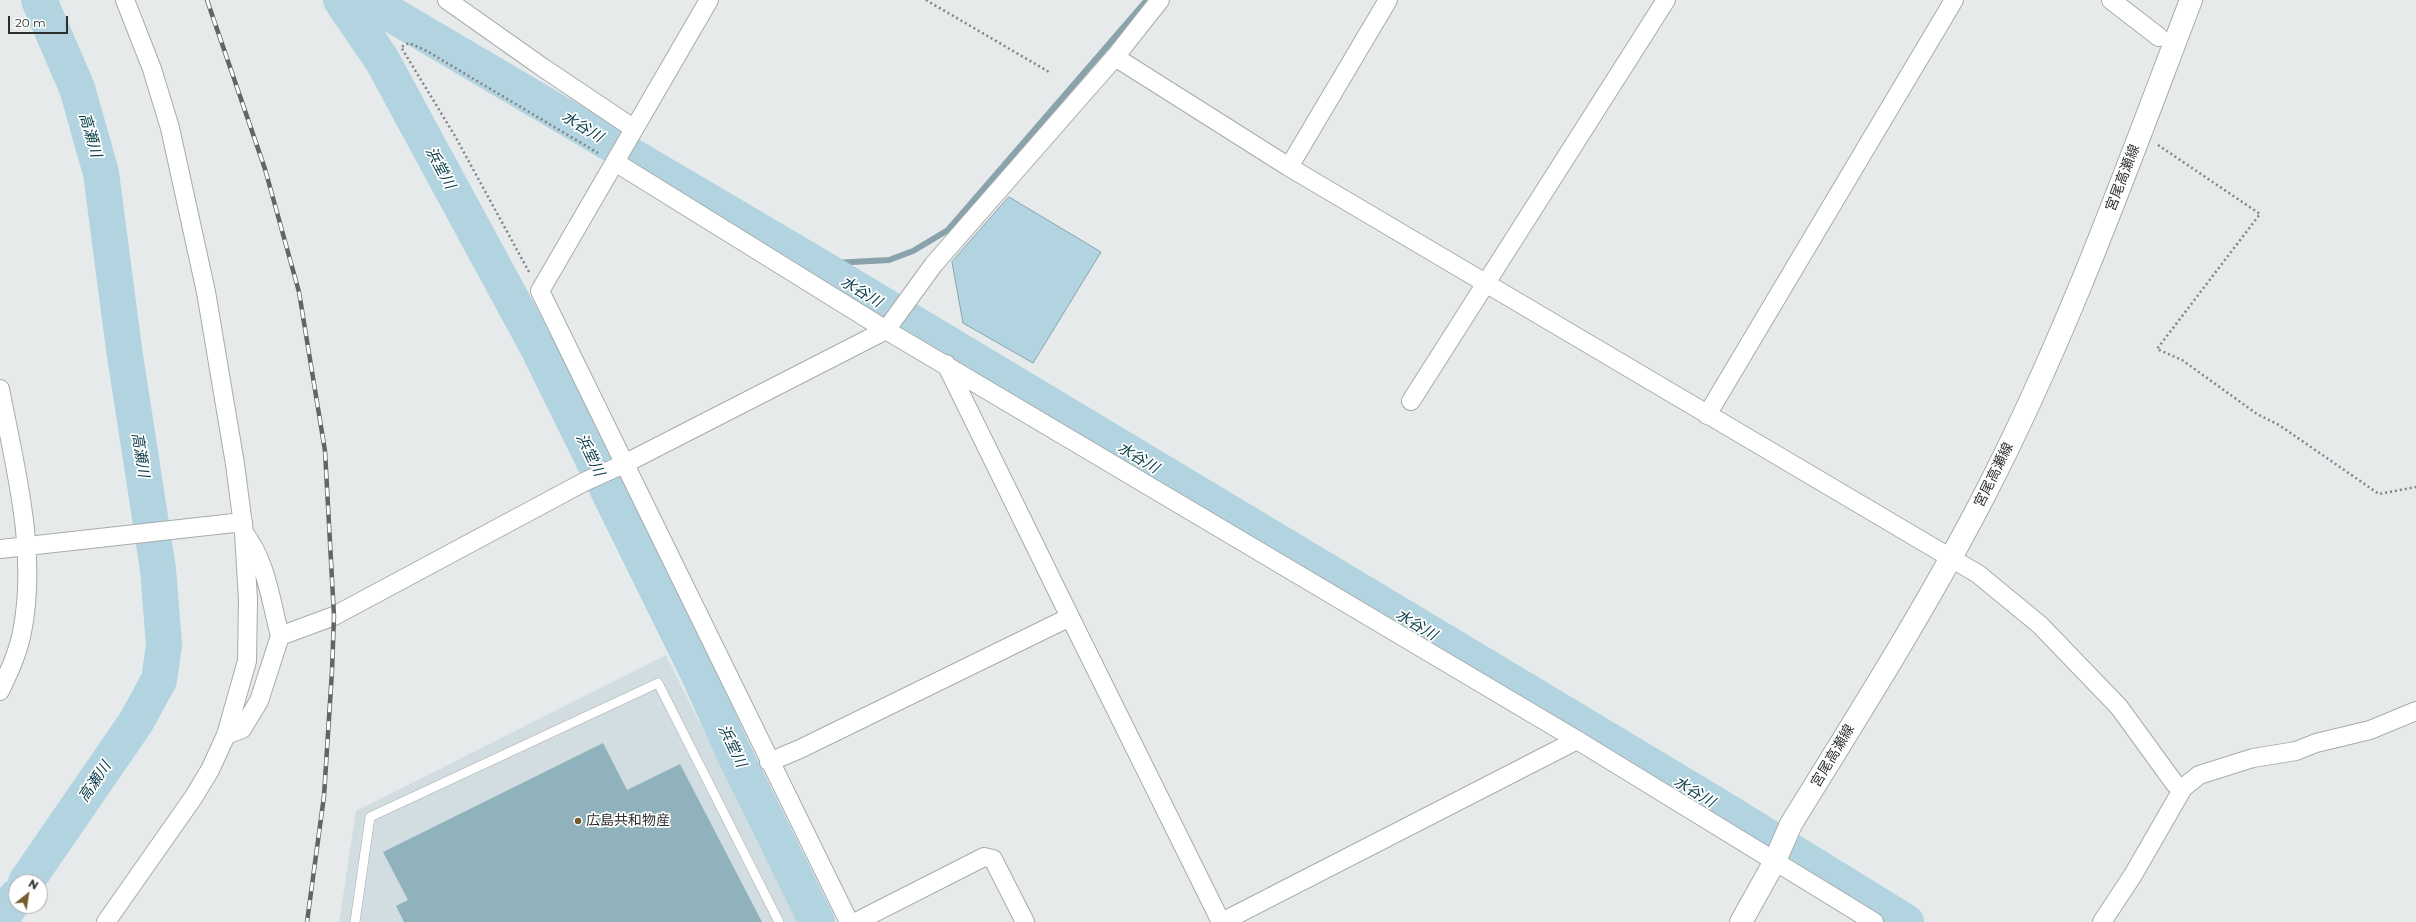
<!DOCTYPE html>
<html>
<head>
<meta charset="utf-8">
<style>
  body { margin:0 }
  #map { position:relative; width:2416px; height:922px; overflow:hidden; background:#e6eaeb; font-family:Montserrat,sans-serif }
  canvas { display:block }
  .north { position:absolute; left:8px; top:874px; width:40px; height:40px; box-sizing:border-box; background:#fff; border:1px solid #abacac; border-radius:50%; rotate:30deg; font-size:11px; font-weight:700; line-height:16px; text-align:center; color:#2d2f2f }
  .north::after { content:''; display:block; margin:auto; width:14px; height:18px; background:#745c2d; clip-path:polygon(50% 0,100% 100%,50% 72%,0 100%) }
  .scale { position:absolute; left:8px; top:16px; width:60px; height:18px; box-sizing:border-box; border:2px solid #2d2f2f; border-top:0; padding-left:5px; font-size:12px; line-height:14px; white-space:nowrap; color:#2d2f2f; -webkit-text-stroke:3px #fff; paint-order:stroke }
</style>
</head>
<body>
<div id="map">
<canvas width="2416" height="922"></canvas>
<div class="north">N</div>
<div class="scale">20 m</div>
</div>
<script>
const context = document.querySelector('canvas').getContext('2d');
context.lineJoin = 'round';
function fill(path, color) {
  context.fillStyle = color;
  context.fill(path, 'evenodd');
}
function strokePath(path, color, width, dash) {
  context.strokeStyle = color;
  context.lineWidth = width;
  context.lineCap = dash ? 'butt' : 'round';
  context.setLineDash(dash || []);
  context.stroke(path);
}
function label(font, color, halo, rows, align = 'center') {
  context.font = font + ' Montserrat,"Noto Sans JP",sans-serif';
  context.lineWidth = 3.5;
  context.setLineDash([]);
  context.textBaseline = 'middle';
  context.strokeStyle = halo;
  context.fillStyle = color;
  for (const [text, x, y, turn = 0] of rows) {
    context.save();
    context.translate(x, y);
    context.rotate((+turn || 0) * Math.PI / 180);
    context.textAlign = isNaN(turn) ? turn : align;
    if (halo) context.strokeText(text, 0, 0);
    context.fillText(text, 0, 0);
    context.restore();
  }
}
const built = new Path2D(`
  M666,655L799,922H339L356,811Z`);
const water = new Path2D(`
  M1009,197L1101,252L1033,363L963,323L952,262Z`);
const stream = new Path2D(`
  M815,264L889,260L913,251L948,230L1147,0`);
const river = new Path2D(`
  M341,0L382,60L539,350L698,673L732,749L817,922
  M367,0L815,264L1721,808L1906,922
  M26,882L136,722L159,680L164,645L158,569L124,349L101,173L77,88L39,0
  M0,920L16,897`);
const building = new Path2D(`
  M603,743L627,790L680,764L762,922H404L396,906L408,900L383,852Z`);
const path = new Path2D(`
  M926,0L1049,72
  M2158,145L2260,214L2157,349L2182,360L2257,414L2279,425L2379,494L2416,487
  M529,272L455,136L401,47L409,43L425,50L598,153`);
const service = new Path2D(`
  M355,922L370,817L658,683L779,922`);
const minor = new Path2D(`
  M447,0L542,67L633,128
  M709,0L540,291L849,922
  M2111,0L2159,37
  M1115,57L1289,167L1978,574L2040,625L2119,707L2175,784L2183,788
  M615,162L886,330L1577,740L1874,922
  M1289,167L1388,0
  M946,364L1070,617
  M0,389C15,467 38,552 22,632C18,653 9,672 0,691
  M1411,401L1666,0
  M1707,415L1954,0
  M244,533C266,560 271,602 280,636L334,616L584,482L626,463L886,330L934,264L1115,57L1160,0
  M0,549L243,522
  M226,735L242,729L259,701L280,636
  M769,762L800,749L1070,617L1221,922
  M106,922L193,798L210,770L226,735L247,661L248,600L244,533L235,464L206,292L170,128L152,69L125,0
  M856,922L984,857L993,859L1025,922
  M1222,922L1577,740
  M2102,922L2133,875L2183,788L2199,775L2253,758L2296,751L2316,743L2370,730L2416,711`);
const secondary = new Path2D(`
  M1741,922L1774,863L1791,824C1857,717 1925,610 1983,498C2066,338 2127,168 2191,0`);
const rail = new Path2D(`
  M207,0L265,169L299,292L325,451L334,616L332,671L324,796L307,922`);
const markers = [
  [578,821,4,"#745c2d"]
];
const streetNames = [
  ["宮尾高瀬線",2123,178,-69],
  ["宮尾高瀬線",1994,475,-64],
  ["宮尾高瀬線",1833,756,-59]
];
const poiNames = [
  ["広島共和物産",586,821]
];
const waterNames = [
  ["水谷川",582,127,31],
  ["高瀬川",90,135,74],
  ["浜堂川",440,168,62],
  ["水谷川",861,292,31],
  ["高瀬川",140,455,81],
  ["浜堂川",590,455,64],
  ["水谷川",1138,458,31],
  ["水谷川",1416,625,31],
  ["浜堂川",732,746,64],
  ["高瀬川",95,782,-56],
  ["水谷川",1694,792,31]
];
fill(built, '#d2dde1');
fill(water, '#b1d4e0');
strokePath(water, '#89a2ab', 1);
strokePath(stream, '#89a2ab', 6);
strokePath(river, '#b1d4e0', 36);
fill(building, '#90b2bd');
strokePath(service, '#a8abac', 10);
strokePath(minor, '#a8abac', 20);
strokePath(secondary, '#a8abac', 24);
strokePath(path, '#818384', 2.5, [2, 3]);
strokePath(service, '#fff', 9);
strokePath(minor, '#fff', 18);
strokePath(secondary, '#fff', 22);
strokePath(rail, '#626465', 4.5);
strokePath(rail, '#fff', 3, [9]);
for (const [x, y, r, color] of markers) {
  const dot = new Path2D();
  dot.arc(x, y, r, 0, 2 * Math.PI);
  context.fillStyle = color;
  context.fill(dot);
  strokePath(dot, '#fff', 1.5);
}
label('14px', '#2d2f2f', '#fff', streetNames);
label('14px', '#2d2f2f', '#fff', poiNames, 'left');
label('italic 15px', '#0d404d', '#fff', waterNames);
</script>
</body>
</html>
